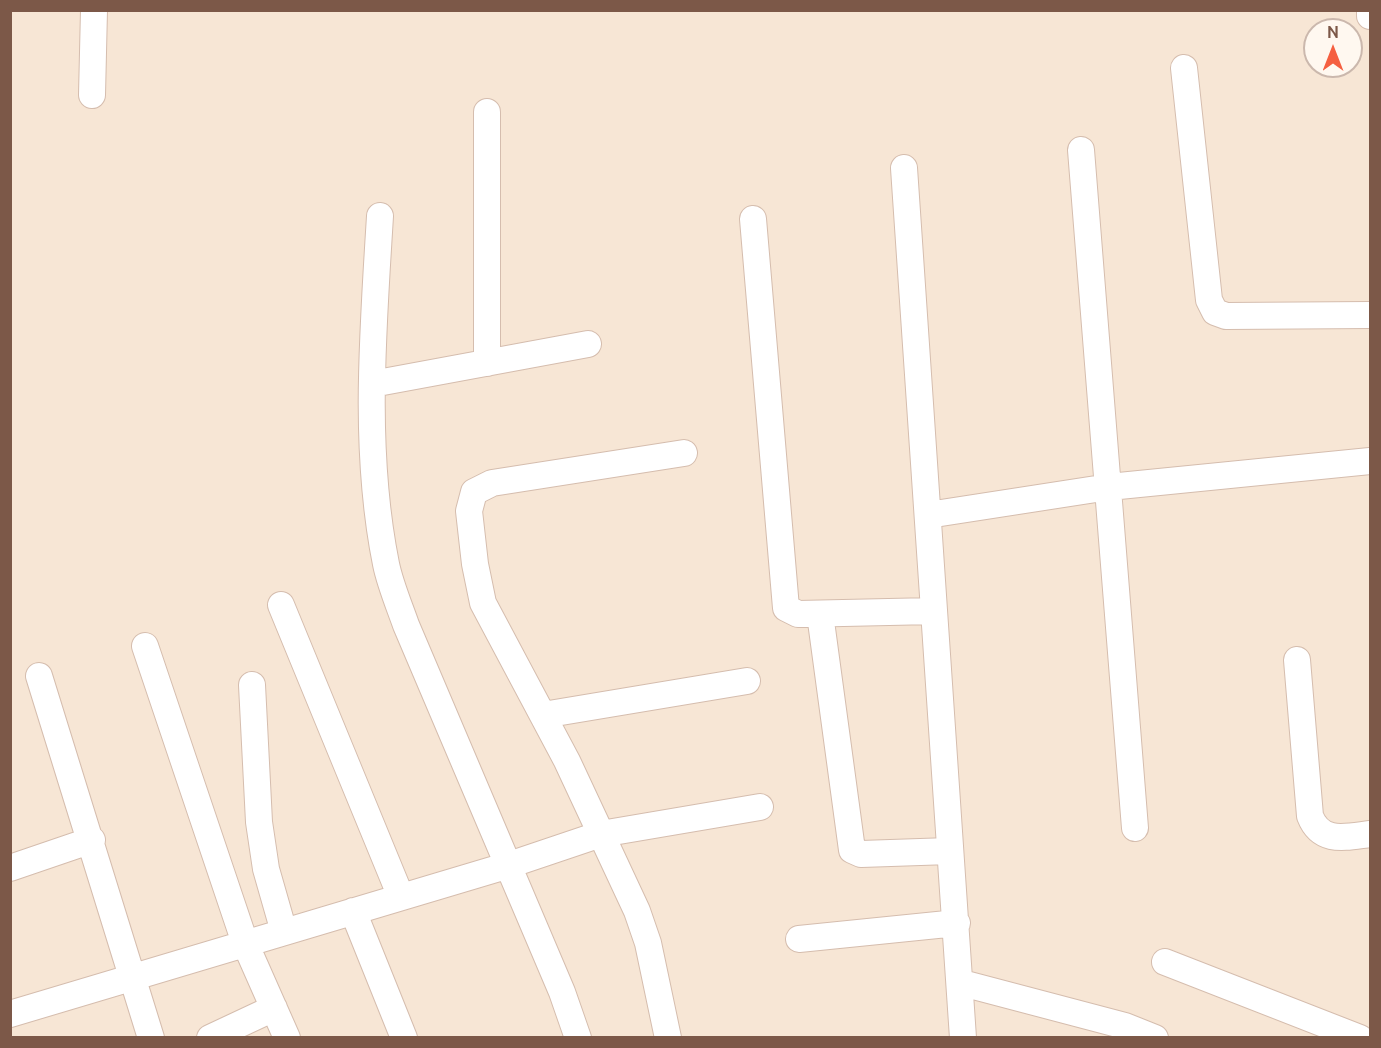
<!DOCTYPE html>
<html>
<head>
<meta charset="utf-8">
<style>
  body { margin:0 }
  #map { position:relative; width:1381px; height:1048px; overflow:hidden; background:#fff4e7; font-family:Ubuntu,sans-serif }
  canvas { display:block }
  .frame { position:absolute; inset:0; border:12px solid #7c5848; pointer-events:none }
  .north { position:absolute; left:1303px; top:18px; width:60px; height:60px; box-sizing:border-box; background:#fff8f0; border:2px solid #cbb8ad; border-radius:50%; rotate:0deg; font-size:16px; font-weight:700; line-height:24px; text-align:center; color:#7c5848 }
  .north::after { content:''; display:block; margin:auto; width:21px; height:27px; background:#f55f40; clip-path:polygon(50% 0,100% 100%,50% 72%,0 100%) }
</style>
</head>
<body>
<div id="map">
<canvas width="1381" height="1048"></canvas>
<div class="frame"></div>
<div class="north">N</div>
</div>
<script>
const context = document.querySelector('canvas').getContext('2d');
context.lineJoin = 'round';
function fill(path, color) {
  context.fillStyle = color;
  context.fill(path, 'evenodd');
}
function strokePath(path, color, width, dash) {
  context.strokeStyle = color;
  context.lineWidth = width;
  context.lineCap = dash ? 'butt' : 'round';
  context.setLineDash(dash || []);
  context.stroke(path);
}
const residential = new Path2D(`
  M11,11H1370V1037H11ZM1315,30H1351V66H1315Z`);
const minor = new Path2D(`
  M1370,10V16
  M1184,68L1209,300L1215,312L1226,316L1370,315
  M92,95L94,10
  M487,112V363
  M1081,150L1135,828
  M904,168L963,1038
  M380,216C373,331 363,450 386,564C390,584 399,605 406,625L562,992L578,1038
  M753,219L786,608L798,614L934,611
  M372,384L588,344
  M928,515L1109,487L1370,461
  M281,605L401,897
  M820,614L852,850L861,854L950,851
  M145,646L245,943L287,1038
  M1297,660L1310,816C1321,844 1345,837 1370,834
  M39,676L151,1038
  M252,685L259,822L266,869L284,932
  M543,715L747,681
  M10,868L92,840
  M353,911L404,1038
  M799,939L957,923
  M1165,962L1360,1038
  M962,983L1125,1026L1155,1038
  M10,1014L509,865L601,834L760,807
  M210,1038L274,1008
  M668,1038L648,943L637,911L567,761L483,603L475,564L469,511L474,492L492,483L684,453`);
fill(residential, '#f7e6d5');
strokePath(minor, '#d5bdae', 28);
strokePath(minor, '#fff', 26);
</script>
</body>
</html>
